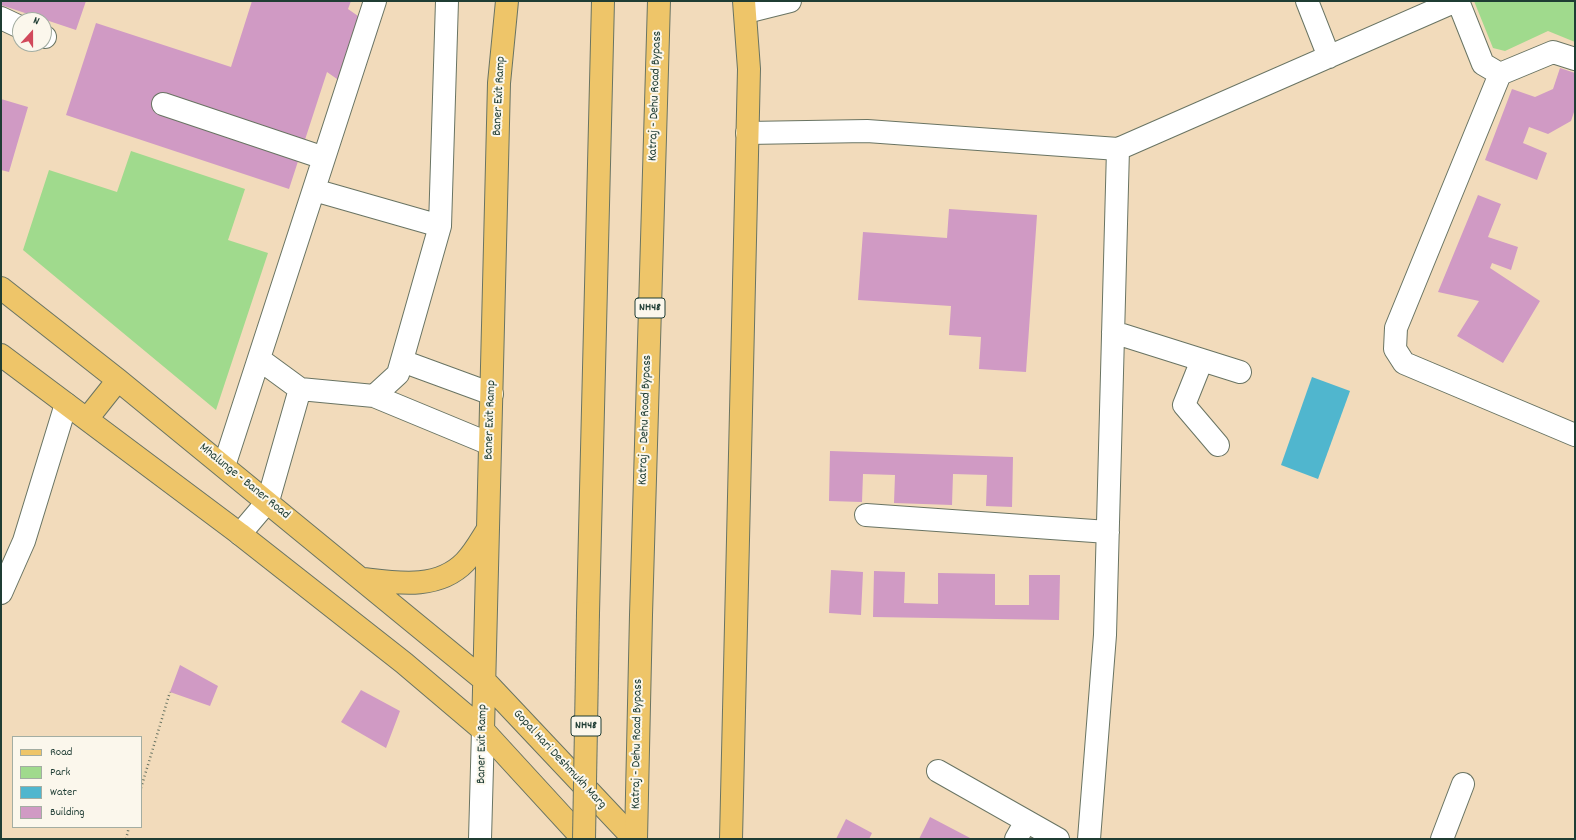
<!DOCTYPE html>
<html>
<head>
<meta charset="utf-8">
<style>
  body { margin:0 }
  #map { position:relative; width:1576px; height:840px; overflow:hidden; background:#f2dbbb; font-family:Dekko,sans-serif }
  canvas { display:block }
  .frame { position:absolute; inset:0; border:2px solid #1f3d34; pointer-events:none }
  .legend { position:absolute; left:12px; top:736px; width:130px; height:92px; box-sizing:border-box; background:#fbf7ec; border:1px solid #a3ada2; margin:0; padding:5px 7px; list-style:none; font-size:12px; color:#1f3d34 }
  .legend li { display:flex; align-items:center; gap:8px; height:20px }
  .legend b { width:20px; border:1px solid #a3ada2 }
  .north { position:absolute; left:12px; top:12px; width:40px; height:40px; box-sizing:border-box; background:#fbf7ec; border:1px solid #a3ada2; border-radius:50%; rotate:21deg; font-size:11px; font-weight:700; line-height:16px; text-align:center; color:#1f3d34 }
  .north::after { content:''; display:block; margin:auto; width:14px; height:18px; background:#d1495b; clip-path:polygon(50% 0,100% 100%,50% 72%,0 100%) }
</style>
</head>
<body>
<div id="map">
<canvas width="1576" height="840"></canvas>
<div class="frame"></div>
<ul class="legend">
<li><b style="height:5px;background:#eec569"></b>Road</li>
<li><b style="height:11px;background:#a0da8d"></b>Park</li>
<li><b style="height:11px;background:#50b6ce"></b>Water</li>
<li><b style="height:11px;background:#d09ac4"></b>Building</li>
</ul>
<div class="north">N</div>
</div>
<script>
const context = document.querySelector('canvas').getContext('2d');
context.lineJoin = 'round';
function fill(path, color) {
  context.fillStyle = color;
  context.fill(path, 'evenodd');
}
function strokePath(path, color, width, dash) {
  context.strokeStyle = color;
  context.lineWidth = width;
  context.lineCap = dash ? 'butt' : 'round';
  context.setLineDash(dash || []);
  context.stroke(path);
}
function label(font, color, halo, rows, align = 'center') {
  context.font = font + ' Dekko,sans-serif';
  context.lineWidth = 4;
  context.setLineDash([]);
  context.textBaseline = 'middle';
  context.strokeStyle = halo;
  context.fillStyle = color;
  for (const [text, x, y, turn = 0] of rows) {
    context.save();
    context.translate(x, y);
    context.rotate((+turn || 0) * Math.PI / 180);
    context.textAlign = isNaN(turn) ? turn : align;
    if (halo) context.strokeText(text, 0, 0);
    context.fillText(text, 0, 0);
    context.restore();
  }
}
const green = new Path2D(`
  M1474,1H1575V42L1548,31L1505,51L1493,48Z
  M131,151L245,189L228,240L268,253L216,410L23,250L49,170L117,192Z`);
const water = new Path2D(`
  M1312,377L1350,391L1318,479L1281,465Z`);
const building = new Path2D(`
  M1,1H86L76,30L1,5Z
  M252,1H351L348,9L378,30L357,93L327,72L289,189L66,115L96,23L231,67Z
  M1560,68L1575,73V109L1571,121L1548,134L1529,127L1523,143L1547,153L1537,180L1485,160L1512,89L1535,97L1553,89Z
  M1,99L28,107L9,172L1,170Z
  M1478,195L1501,204L1488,237L1518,247L1511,270L1492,263L1490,268L1540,301L1503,363L1457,336L1479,301L1438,292Z
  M949,209L1037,215L1026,372L979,369L981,337L949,335L951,306L858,300L863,232L947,238Z
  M830,451L1013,457L1012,507L986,506L987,475L953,474L952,505L894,503L895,475L863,474L862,502L829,501Z
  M831,570L863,572L861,615L829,613Z
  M874,571L905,572L904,603L938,604V573L995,574V605H1029V575H1060L1059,620L873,617Z
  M180,665L218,686L210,706L170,692Z
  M361,690L400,711L386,748L341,722Z
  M930,817L972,839H919Z
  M846,819L872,833L869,839H836Z`);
const path = new Path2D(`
  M141,788L170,692
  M126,839L129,827`);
const minor = new Path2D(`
  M1307,1L1329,57
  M1458,1L1483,64L1500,74L1553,52L1575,59
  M746,12L790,1
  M1,18L20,27
  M44,37H45
  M1500,74L1396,328L1395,349L1404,363L1575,435
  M163,104L324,158
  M747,133L867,131L1118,149L1456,1
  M314,190L440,226
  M1113,332L1240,372
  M259,359L300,389L374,396L398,374L440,226L447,1
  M1202,360L1184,405L1218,445
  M402,361L492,394
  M374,396L490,444
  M224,466L375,1
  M866,515L1108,532
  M240,534L268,501L300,389
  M1,593L24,541L66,404
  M938,771L1058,839
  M480,839L483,730
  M1016,839L1026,821
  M1089,839L1105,635L1118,149
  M1442,839L1463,784`);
const major = new Path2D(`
  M1,288L118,380L484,680L634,839
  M1,355L240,534L404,663L483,730L583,839
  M87,419L118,380
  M363,579C397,583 438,590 465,562C474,553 481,540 488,529
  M483,730L499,83L507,1
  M731,839L749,69L744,1`);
const highway = new Path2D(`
  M588,613L603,1
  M636,839L641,615L659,1`);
const highwayBridge = new Path2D(`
  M584,839L588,613`);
const shields = [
  [650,308,30],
  [586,726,30]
];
const shieldNames = [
  ["NH48",650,308],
  ["NH48",586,726]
];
const streetNames = [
  ["Baner Exit Ramp",500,96,-87],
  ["Katraj - Dehu Road Bypass",656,96,-88],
  ["Baner Exit Ramp",491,420,-88],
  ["Katraj - Dehu Road Bypass",646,420,-88],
  ["Mhalunge - Baner Road",244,482,39],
  ["Baner Exit Ramp",483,744,-89],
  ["Katraj - Dehu Road Bypass",638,744,-89],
  ["Gopal Hari Deshmukh Marg",559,760,47]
];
fill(green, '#a0da8d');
fill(water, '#50b6ce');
fill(building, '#d09ac4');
strokePath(minor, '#697463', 24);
strokePath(major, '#697463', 24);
strokePath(highway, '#697463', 24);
strokePath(path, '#697463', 2.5, [1, 3]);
strokePath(minor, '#fff', 22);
strokePath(major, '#eec569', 22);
strokePath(highway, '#eec569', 22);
strokePath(highwayBridge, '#697463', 24, []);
strokePath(highwayBridge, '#eec569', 22);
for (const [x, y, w] of shields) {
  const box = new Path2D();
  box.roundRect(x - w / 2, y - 10, w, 20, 3);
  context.fillStyle = '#fbf7ec';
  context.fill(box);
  strokePath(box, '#1f3d34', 1);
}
label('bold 12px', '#1f3d34', null, shieldNames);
label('13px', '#1f3d34', '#fbf7ec', streetNames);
</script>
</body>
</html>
